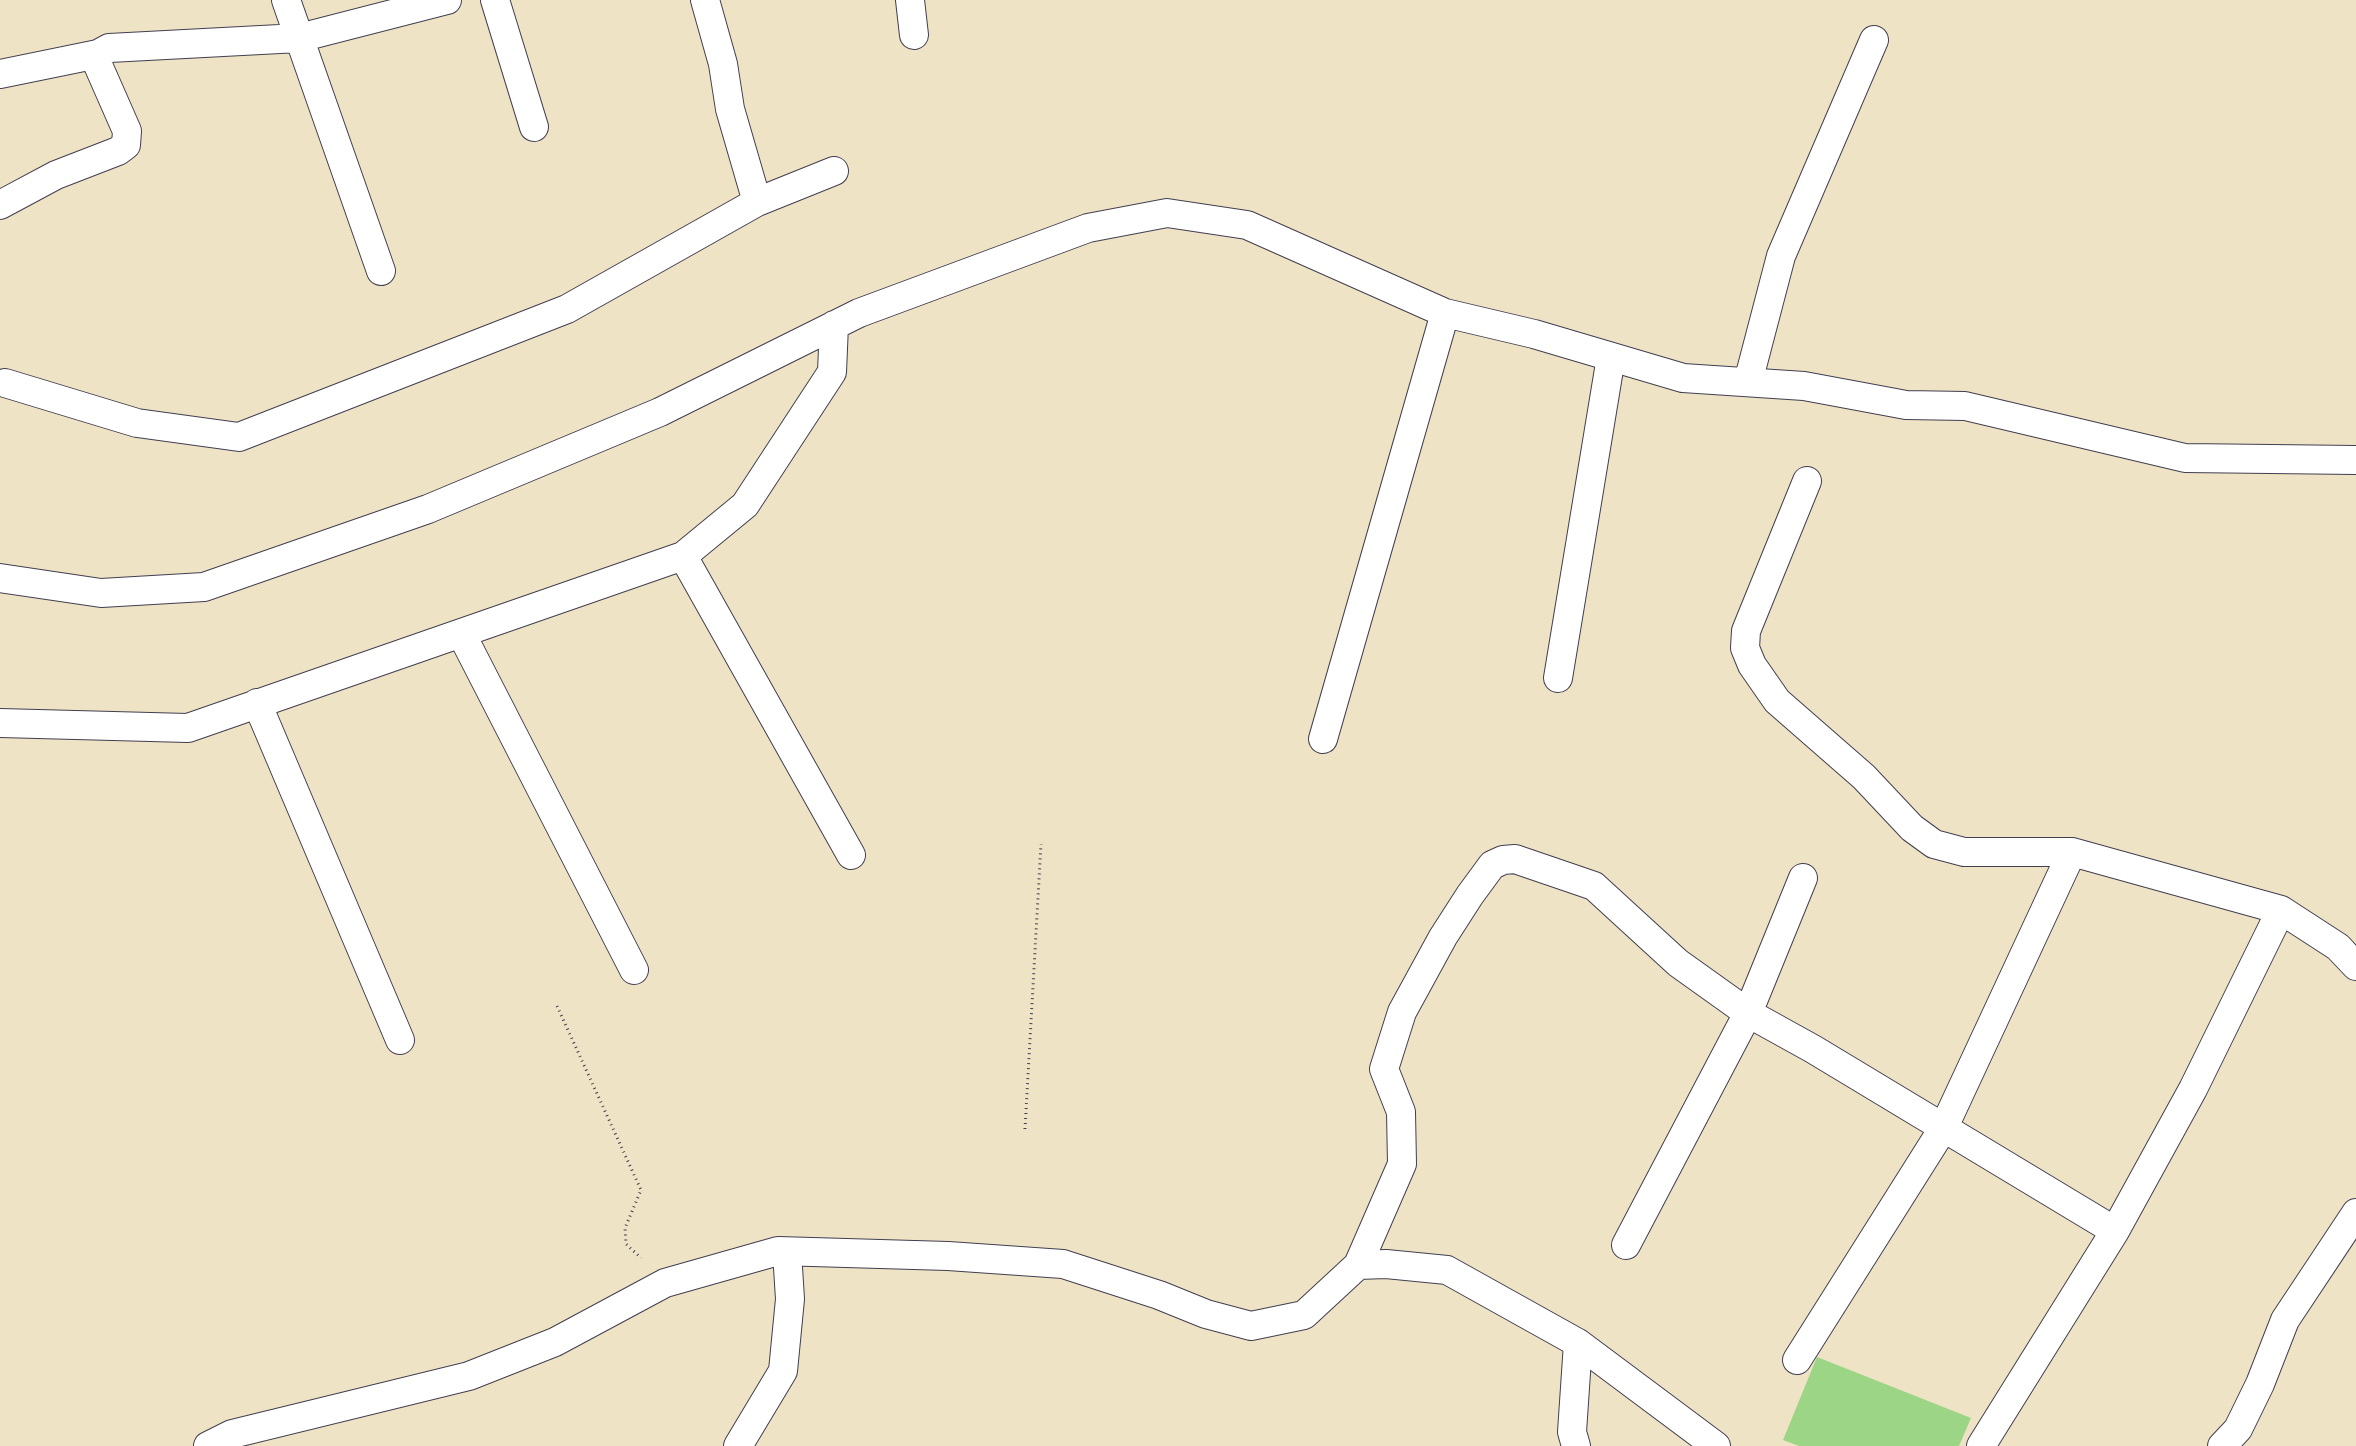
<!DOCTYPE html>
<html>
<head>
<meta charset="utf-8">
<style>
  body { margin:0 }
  canvas { display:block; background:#efe3c5 }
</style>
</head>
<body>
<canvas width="2356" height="1446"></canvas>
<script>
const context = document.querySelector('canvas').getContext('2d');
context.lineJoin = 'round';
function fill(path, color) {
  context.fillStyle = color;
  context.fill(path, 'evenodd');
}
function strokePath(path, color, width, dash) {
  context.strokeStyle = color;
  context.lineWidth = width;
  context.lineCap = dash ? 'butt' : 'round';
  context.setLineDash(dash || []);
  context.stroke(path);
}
const green = new Path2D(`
  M1817,1357L1971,1418L1959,1446H1799L1783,1440Z`);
const path = new Path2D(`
  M557,1006L641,1190L625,1228L626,1244L641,1258
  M1025,1129L1041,844`);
const street = new Path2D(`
  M286,0L381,271
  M495,0L534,127
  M705,0L723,64L730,109L757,202
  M910,0L914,35
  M0,74L98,54L109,48L299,38L447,0
  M0,205L56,175L118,151L126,145L127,131L98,65V54
  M1748,382L1781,256L1874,40
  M5,383L137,423L239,437L567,309L757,202L834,171
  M1807,481L1746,631L1745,648L1752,665L1777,701L1864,777L1912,828L1934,844L1964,852H2072L2281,910L2338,947L2356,966
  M683,556L851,855
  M0,578L101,593L204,587L428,509L660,412L859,313L1088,228L1167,213L1247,225L1445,313L1534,334L1683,378L1804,386L1906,405L1965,406L2185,458L2356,460
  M461,633L634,970
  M1558,678L1611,357
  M257,703L400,1040
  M0,723L188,728L683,556L745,505L832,372L834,325
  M1323,739L1445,313
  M1626,1245L1748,1013L1803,878
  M1358,1265L1402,1164L1401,1112L1384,1069L1402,1012L1443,937L1470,895L1492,865L1503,860L1515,859L1594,886L1678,963L1748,1013L1813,1049L2115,1231
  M1797,1360L1944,1127L2072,852
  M208,1446L232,1434L469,1376L555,1342L665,1283L778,1251L948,1256L1063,1264L1159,1295L1206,1314L1251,1326L1304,1315L1358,1265L1386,1264L1447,1270L1578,1343L1716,1446
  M738,1446L783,1371L790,1299L787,1252
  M1576,1446L1572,1432L1578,1343
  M1981,1446L2115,1231L2193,1089L2281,910
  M2222,1446L2238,1429L2260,1384L2285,1320L2356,1213`);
fill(green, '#9dd587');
strokePath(street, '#413f50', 30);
strokePath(path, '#413f50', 3, [1, 4]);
strokePath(street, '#fff', 28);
</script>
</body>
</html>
